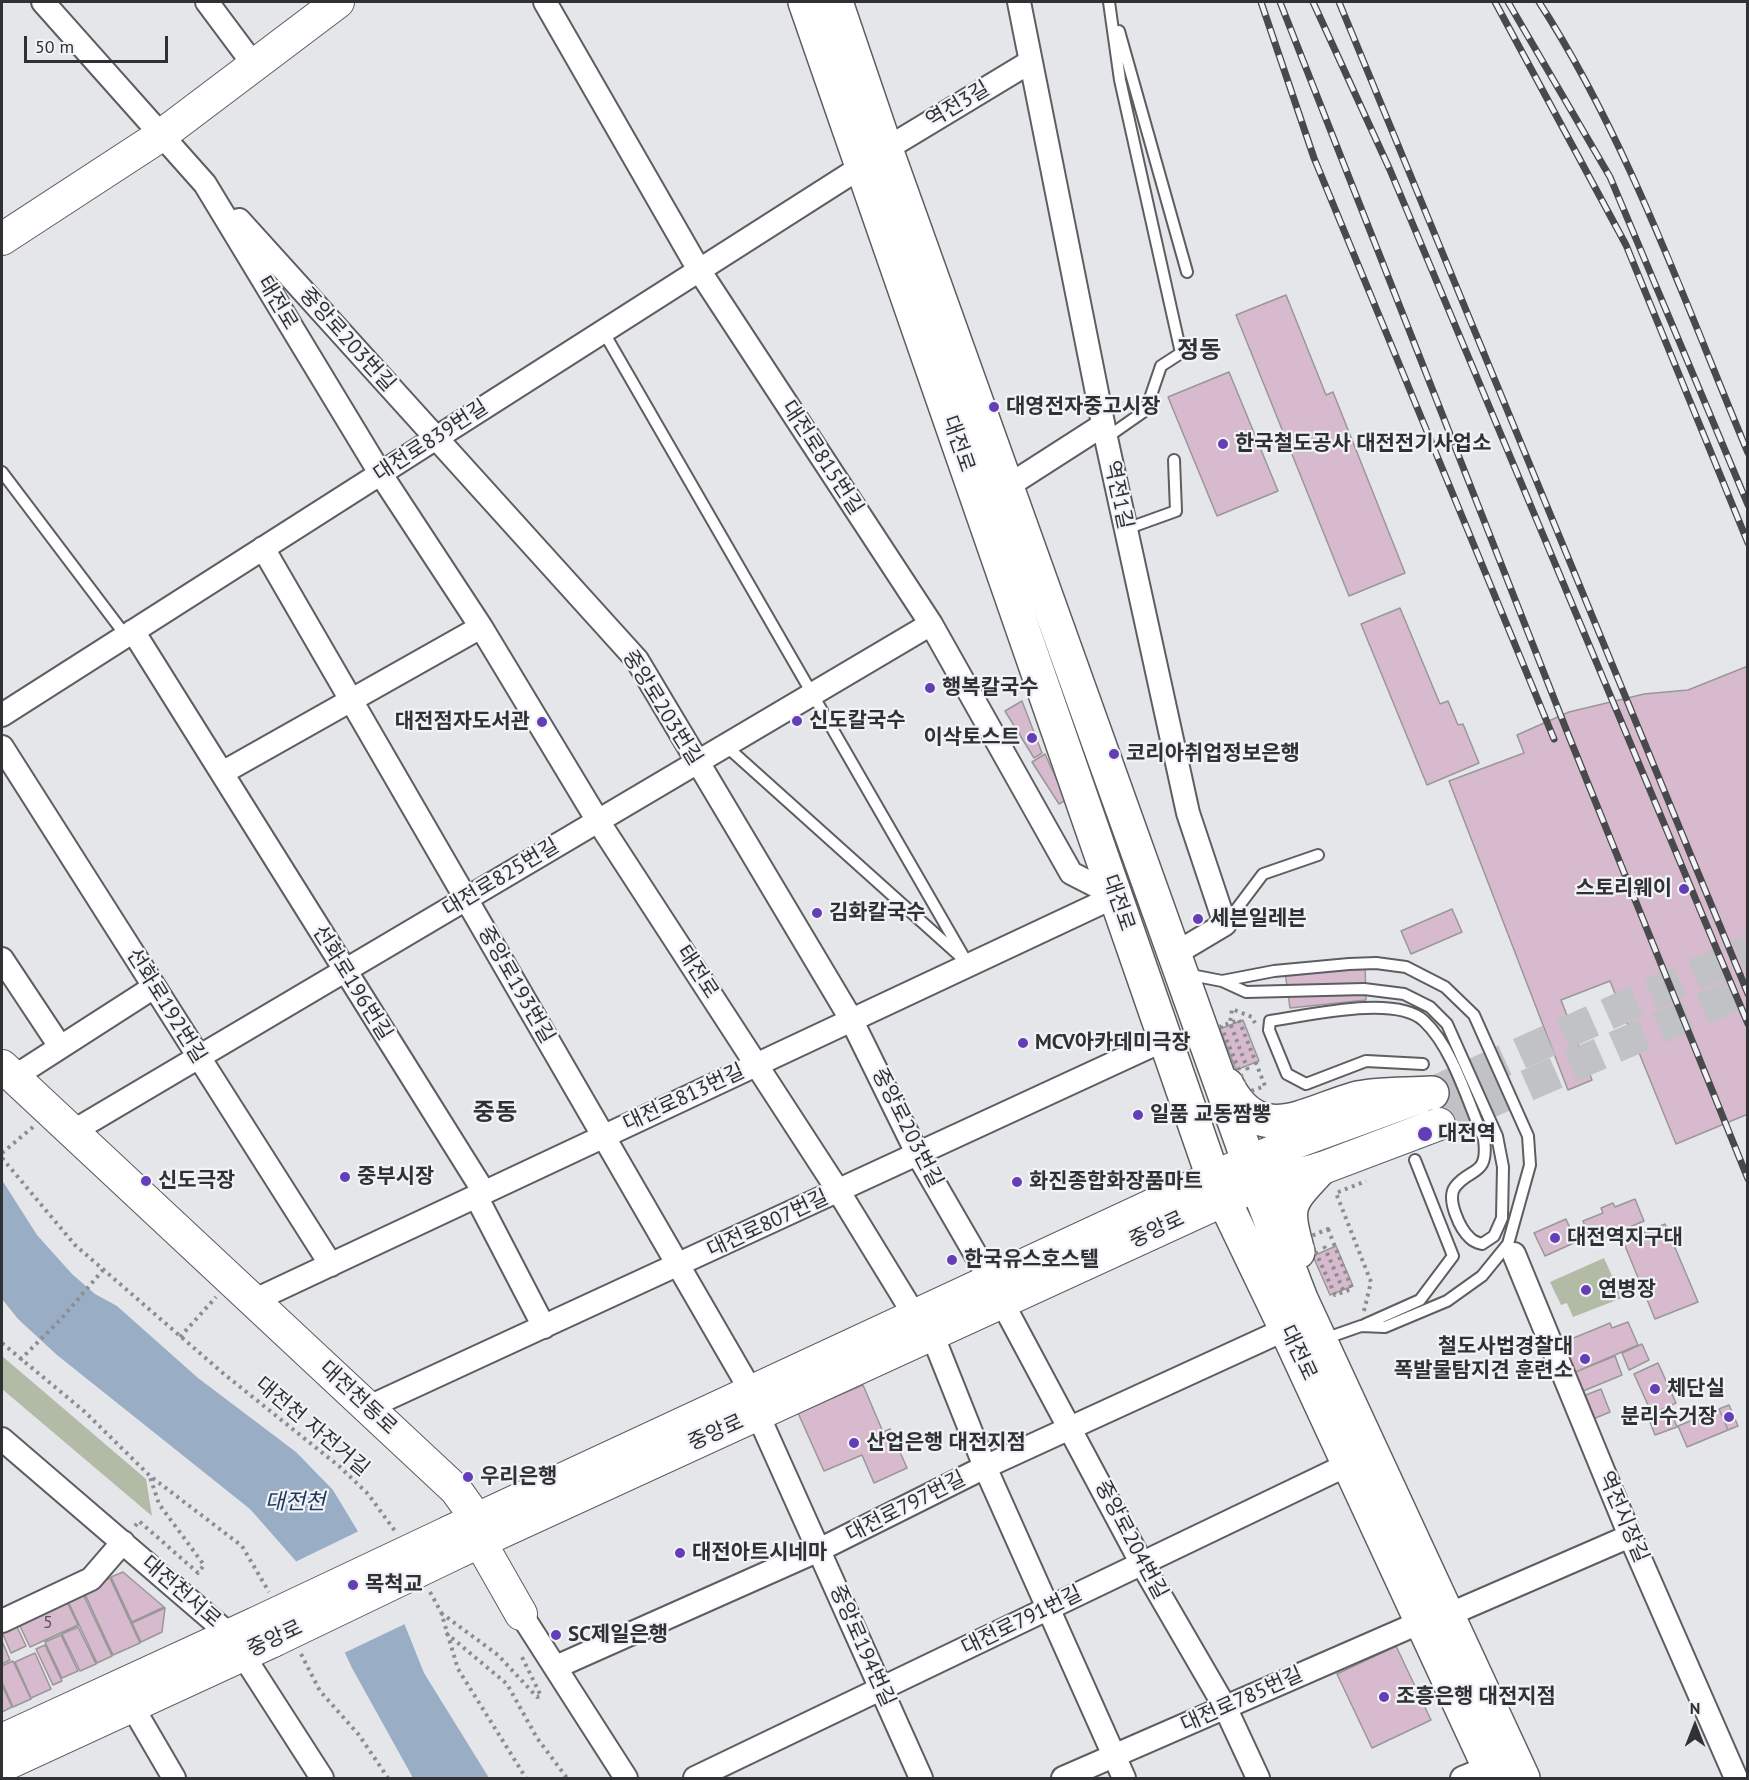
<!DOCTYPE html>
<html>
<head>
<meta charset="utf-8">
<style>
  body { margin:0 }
  #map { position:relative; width:1749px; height:1780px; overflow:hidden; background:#e5e6ea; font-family:"PT Sans",sans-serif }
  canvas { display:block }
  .frame { position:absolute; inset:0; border:3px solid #303132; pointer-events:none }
  .north { position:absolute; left:1665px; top:1696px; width:60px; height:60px; -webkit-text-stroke:4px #f2f3f7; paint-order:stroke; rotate:0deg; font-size:16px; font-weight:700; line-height:24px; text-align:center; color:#303132 }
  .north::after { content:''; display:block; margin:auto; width:21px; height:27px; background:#303132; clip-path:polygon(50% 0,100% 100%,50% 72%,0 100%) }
  .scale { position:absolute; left:24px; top:36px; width:144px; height:27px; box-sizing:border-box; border:3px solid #303132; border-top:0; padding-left:8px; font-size:18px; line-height:21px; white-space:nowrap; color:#303132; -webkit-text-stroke:4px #f2f3f7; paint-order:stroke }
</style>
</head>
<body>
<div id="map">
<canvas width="1749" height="1780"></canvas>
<div class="frame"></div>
<div class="north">N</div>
<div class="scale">50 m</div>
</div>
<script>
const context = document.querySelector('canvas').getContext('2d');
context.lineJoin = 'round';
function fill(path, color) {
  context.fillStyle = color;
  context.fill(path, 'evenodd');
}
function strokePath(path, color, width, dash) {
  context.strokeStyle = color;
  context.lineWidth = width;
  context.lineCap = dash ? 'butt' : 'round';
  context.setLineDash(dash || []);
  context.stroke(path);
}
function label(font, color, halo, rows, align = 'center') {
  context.font = font + ' "PT Sans","Noto Sans KR",sans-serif';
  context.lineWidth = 4.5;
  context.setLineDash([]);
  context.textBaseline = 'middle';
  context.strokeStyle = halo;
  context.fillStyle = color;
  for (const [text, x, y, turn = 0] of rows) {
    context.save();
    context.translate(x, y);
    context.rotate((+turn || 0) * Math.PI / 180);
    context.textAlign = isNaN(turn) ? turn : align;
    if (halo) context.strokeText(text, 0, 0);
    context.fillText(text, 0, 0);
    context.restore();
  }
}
const green = new Path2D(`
  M1604,1258L1622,1298L1573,1317L1567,1303L1561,1305L1550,1282Z
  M2,1356L146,1479L152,1516L2,1389Z`);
const water = new Path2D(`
  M2,1180L37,1235L72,1274L95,1294L117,1306L198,1378L296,1452L333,1490L386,1578L424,1673L489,1778H413L352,1668L309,1576L250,1509L57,1355L18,1319L2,1299Z`);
const pier = new Path2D(`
  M361,1530L388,1577L407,1623L342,1654L306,1578L293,1563Z`);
const building = new Path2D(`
  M1286,295L1326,395L1333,392L1405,573L1349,596L1236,315Z
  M1229,372L1278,491L1217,516L1168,397Z
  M1400,608L1440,704L1448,701L1458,725L1463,724L1479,763L1427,785L1361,624Z
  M1748,666V1114L1676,1144L1610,981L1561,1000L1592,1080L1568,1090L1449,781L1524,753L1517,735L1569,712L1644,694L1688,690Z
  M1022,701L1042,753L1034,758L1005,711Z
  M1045,754L1066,800L1059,804L1032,762Z
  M1452,909L1462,932L1411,954L1401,931Z
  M1365,964L1366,1000L1290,1008L1284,965Z
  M1243,1020L1259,1061L1236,1070L1220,1029Z
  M1635,1199L1644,1221L1592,1243L1583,1221L1603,1213L1601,1208L1613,1203L1615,1207Z
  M1566,1219L1576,1242L1545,1256L1534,1233Z
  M1665,1224L1698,1302L1655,1319L1623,1241Z
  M1336,1246L1353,1286L1330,1295L1313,1256Z
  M1628,1322L1638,1345L1571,1374L1559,1344L1610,1323L1612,1328Z
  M1642,1344L1649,1360L1629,1370L1622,1353Z
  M1615,1356L1622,1375L1576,1394L1568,1375Z
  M1658,1363L1676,1403L1652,1414L1634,1374Z
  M863,1385L883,1432L890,1429L907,1468L874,1483L862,1455L824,1471L798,1413Z
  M1601,1389L1610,1412L1586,1422L1576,1399Z
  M1729,1405L1738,1426L1728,1430L1719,1409Z
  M1670,1409L1677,1427L1655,1435L1648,1417Z
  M1719,1409L1728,1430L1687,1447L1678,1426Z
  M123,1572L164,1607L132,1622L111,1577Z
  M110,1578L140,1643L113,1655L83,1590Z
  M82,1592L112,1656L97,1663L67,1599Z
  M66,1600L78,1625L30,1647L18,1622Z
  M165,1608L162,1632L141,1642L132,1623Z
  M16,1625L26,1646L11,1653L2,1632Z
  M78,1627L96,1664L80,1671L62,1634Z
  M61,1635L78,1671L62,1678L45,1642Z
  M2,1641L10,1660L2,1664Z
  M45,1645L62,1681L53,1685L36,1649Z
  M1396,1646L1431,1720L1372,1748L1337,1674Z
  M35,1653L51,1689L31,1698L15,1662Z
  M13,1661L31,1699L13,1707L2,1682V1666Z
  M2,1685L12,1707L2,1712Z`);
const secondaryTunnel = new Path2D(`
  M1432,1093L1748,951
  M1439,1124L1748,989`);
const path = new Path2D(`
  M1239,1020L1265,1086L1248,1092L1221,1026Z
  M1248,1070L1230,1023L1232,1009L1252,1017L1255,1023
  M2,1153L33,1127
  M2,1158L75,1245L224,1374L340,1467L368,1494L395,1531
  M1328,1229L1352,1289L1335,1295L1309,1237Z
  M1324,1246L1344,1292
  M1364,1311L1371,1282L1336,1193L1366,1181
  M180,1337L216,1297
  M2,1343L85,1412L150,1476L242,1546L269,1592
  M20,1360L61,1319L103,1270
  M135,1526L139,1521L198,1573L204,1565L159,1504L150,1477
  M430,1592L441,1612L458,1669L526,1778
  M441,1613L498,1655L537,1697L541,1696L521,1655
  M446,1633L507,1684L537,1738L567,1778
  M301,1654L320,1691L359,1735L388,1778`);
const lane = new Path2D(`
  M1119,31L1187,272
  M603,331L968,964
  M1106,438L1146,410L1161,366L1181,353L1120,80L1109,2
  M2,472L126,636
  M1126,529L1176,511L1174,460
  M726,746L961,957
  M1226,923L1263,874L1318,855
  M1186,974L1222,981L1274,971L1349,964L1376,963L1406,967L1445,987L1474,1015L1528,1136L1530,1165L1508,1244L1482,1276L1447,1301L1385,1327L1361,1326L1324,1339
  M1222,981L1246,992L1364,989L1404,994L1430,1007L1447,1024L1497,1136L1503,1167L1502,1218L1494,1236L1482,1244C1478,1243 1473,1241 1470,1238C1460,1229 1446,1199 1455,1187C1470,1167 1489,1177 1484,1139C1468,1103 1453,1048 1424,1021C1396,994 1306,1016 1270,1021L1269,1030L1287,1074L1306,1084L1366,1061L1423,1064
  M1364,1325L1420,1300L1453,1256L1415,1160`);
const street = new Path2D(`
  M43,2L205,184L380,473L481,627L598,821L839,1192L915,1316
  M207,2L254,65
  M545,2L699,270L931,624L1071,873L1116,896
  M1019,2L1106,438L1188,813L1225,924L1173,955
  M886,149L1030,62
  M239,220L637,660L851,1019L918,1155L991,1281
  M1008,486L1103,425
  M263,548L751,1391
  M133,631L484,1192
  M2,715L861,167
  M2,747L331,1265
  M222,773L481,627
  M2,959L59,1045
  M14,1077L154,987
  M72,1132L931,624
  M476,1196L544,1327
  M1514,1254L1630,1536L1736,1778
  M253,1301L1116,896
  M1002,1302L1142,1564L1225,1707L1258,1778
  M932,1334L985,1467L1124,1778
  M369,1407L1166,1039
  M758,1415L921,1778
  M2,1439L230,1635L322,1778
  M521,1614L626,1778
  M1448,1615L1630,1536
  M2,1621L91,1579L123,1542
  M556,1667L819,1550L985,1467L1286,1329
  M132,1706L174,1778
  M695,1778L1349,1464
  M1063,1778L1421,1622
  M1462,1778L1489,1767`);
const secondary = new Path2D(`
  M2,239L163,134L338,2
  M2,1066L456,1490L476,1518L480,1542L521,1614
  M449,1532L1213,1177L1291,1144L1420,1097
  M460,1551L1257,1185L1320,1169L1439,1124
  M2,1740L254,1624
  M2,1766L273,1641`);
const primary = new Path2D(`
  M805,2L1213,1177L1286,1329L1494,1778
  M836,2L886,149L1257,1185L1301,1299L1523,1778
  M1227,1085C1259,1148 1305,1113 1354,1099C1378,1093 1408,1095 1432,1093
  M1298,1252C1285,1205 1287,1204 1320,1169`);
const rail = new Path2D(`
  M1261,2L1314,158L1554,739
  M1280,2L1568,734L1748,1179
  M1313,2L1390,170L1748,1024
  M1339,2L1748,994
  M1495,2L1626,245L1748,543
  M1508,2L1610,177L1748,505
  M1539,2C1627,138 1685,303 1748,453`);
const secondaryBridge = new Path2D(`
  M254,1624L449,1532
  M273,1641L460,1551`);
const markers = [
  [994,407,6,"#633eb6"],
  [1223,444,6,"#633eb6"],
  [930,688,6,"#633eb6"],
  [797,721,6,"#633eb6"],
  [542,722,6,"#633eb6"],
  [1032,738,6,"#633eb6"],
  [1114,754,6,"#633eb6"],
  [1684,889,6,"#633eb6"],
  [817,913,6,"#633eb6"],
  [1198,919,6,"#633eb6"],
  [1023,1043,6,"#633eb6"],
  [1138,1115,6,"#633eb6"],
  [1425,1134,8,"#633eb6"],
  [345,1177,6,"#633eb6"],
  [146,1181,6,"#633eb6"],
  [1017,1182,6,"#633eb6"],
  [1555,1238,6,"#633eb6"],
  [952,1260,6,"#633eb6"],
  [1586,1290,6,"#633eb6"],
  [1585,1359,6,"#633eb6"],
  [1655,1389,6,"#633eb6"],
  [1729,1417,6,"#633eb6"],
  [854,1443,6,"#633eb6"],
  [468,1477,6,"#633eb6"],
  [680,1553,6,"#633eb6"],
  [353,1585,6,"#633eb6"],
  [556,1635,6,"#633eb6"],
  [1384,1697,6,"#633eb6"]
];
const numberNames = [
  ["5",48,1623]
];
const streetNames = [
  ["역전3길",958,105,-31],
  ["태전로",277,303,59],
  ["중앙로203번길",347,340,48],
  ["대전로839번길",431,441,-33],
  ["대전로",958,444,71],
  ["대전로815번길",822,458,57],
  ["역전1길",1118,495,78],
  ["중앙로203번길",662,708,58],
  ["대전로825번길",501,878,-31],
  ["대전로",1118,903,71],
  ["태전로",697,972,57],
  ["선화로196번길",352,983,58],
  ["중앙로193번길",516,985,60],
  ["선화로192번길",166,1006,58],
  ["대전로813번길",684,1098,-25],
  ["중앙로203번길",907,1128,63],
  ["대전로807번길",768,1224,-25],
  ["중앙로",1157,1230,-25],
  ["대전로",1298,1353,65],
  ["대전천동로",358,1398,43],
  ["대전천 자전거길",312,1427,40],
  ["중앙로",716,1433,-24],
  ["대전로797번길",906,1507,-27],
  ["역전시장길",1623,1517,67],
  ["중앙로204번길",1131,1540,62],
  ["대전천서로",181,1592,41],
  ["대전로791번길",1022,1621,-26],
  ["중앙로",275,1639,-25],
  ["중앙로194번길",862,1646,66],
  ["대전로785번길",1242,1700,-24]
];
const poiNames = [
  ["대영전자중고시장",1006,407],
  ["한국철도공사 대전전기사업소",1235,444],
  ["행복칼국수",942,688],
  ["신도칼국수",809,721],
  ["대전점자도서관",530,722,"right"],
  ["이삭토스트",1020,738,"right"],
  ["코리아취업정보은행",1126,754],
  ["스토리웨이",1672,889,"right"],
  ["김화칼국수",829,913],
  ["세븐일레븐",1210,919],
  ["MCV아카데미극장",1035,1043],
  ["일품 교동짬뽕",1150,1115],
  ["대전역",1438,1134],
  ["중부시장",357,1177],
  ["신도극장",158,1181],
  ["화진종합화장품마트",1029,1182],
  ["대전역지구대",1567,1238],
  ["한국유스호스텔",964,1260],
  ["연병장",1598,1290],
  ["철도사법경찰대",1573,1347,"right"],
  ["폭발물탐지견 훈련소",1573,1371,"right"],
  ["체단실",1667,1389],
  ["분리수거장",1717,1417,"right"],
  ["산업은행 대전지점",866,1443],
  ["우리은행",480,1477],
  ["대전아트시네마",692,1553],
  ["목척교",365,1585],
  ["SC제일은행",568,1635],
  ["조흥은행 대전지점",1396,1697]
];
const waterNames = [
  ["대전천",295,1503]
];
const quarterNames = [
  ["정동",1199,351],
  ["중동",495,1113]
];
fill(green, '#b2bba5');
fill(water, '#99adc5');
fill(pier, '#e5e6ea');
fill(building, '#d7bacd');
strokePath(building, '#9a9799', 1.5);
strokePath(secondaryTunnel, '#c1c2c5', 32, [32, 16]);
strokePath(lane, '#5d5e61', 14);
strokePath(street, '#5d5e61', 26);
strokePath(secondary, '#5d5e61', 34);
strokePath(primary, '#5d5e61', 36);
strokePath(path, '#8c8d90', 4, [3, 4.5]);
strokePath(lane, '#fff', 10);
strokePath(street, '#fff', 22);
strokePath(secondary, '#fff', 32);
strokePath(primary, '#fff', 33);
strokePath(rail, '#48494b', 7);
strokePath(rail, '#f2f3f7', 4.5, [14]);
strokePath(secondaryBridge, '#5d5e61', 34, []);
strokePath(secondaryBridge, '#fff', 32);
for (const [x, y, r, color] of markers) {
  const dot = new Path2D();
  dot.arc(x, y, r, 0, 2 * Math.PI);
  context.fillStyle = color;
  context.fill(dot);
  strokePath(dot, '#f2f3f7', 2);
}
label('18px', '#5a5359', null, numberNames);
label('21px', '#303132', '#f2f3f7', streetNames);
label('bold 21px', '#303132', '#f2f3f7', poiNames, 'left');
label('italic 22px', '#1a385b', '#f2f3f7', waterNames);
label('bold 24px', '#303132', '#f2f3f7', quarterNames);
</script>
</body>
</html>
